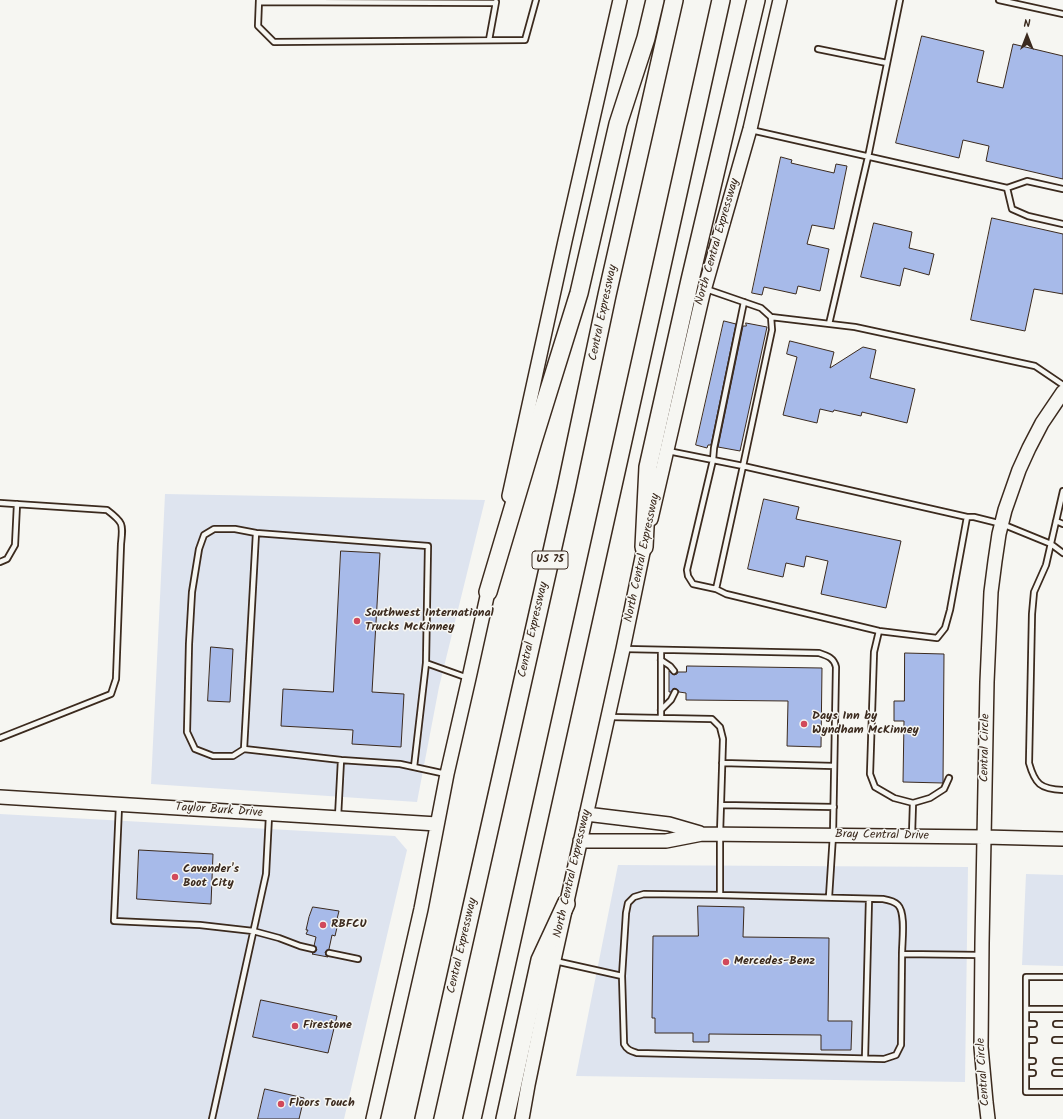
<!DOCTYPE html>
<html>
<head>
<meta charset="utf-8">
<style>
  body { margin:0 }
  #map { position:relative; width:1063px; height:1119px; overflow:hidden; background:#f6f6f2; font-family:Kalam,sans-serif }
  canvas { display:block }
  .north { position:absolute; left:1007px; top:16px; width:40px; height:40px; -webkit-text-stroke:3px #f6f6f2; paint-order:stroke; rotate:0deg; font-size:11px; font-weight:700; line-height:16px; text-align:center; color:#3b2a1e }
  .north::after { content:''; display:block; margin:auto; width:14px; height:18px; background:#3b2a1e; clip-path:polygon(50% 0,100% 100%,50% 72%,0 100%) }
</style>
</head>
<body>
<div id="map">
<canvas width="1063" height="1119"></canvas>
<div class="north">N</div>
</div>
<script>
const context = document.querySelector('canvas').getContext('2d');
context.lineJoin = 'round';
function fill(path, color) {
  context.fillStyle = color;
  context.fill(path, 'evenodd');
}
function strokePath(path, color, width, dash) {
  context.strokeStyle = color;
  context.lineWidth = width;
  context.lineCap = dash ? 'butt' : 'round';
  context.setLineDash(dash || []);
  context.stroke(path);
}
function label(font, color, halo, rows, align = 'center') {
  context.font = font + ' Kalam,sans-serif';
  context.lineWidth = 3;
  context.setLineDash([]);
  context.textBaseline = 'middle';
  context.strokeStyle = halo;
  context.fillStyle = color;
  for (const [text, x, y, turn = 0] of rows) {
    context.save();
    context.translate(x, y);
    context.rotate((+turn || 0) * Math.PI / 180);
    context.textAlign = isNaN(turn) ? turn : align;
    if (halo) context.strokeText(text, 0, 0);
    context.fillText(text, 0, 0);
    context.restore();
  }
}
const built = new Path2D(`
  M165,494L485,500L439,687L417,802L151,784Z
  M0,814L395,836L407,850L344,1119H0Z
  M618,865L968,867L965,1082L576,1076Z
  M1026,874L1063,875V966L1022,965Z`);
const building = new Path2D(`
  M922,36L984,51L977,82L1003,88L1013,44L1063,56V179L986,161L989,146L963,140L959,158L896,143Z
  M781,157L792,160L791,163L834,173L836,164L847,166L834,229L812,225L807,244L829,249L820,291L798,286L796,294L764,287L762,295L752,293Z
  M992,218L1063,234V294L1034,289L1025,331L971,320Z
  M874,223L912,232L909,248L934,254L929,275L904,268L900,286L861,277Z
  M724,321L736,324L711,445H708L707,448L696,445Z
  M746,323L767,327L740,451L718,447L743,326H746Z
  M790,341L834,352L830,368L863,347L876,350L870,378L915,389L907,423L862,412L861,416L834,410L833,412L820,409L817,423L783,415L797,357L787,354Z
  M764,499L799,507L796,519L901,541L886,608L821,594L828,561L806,556L804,567L786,563L783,577L748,569Z
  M341,551L380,553L372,692L404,694L401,747L352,744L353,730L281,726L283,689L333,692Z
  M211,647L233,649L230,702L208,701Z
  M905,653L944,654L943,783L903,782L904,721H894V701H904Z
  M687,666L822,668L821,747L787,746L788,701L686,700V693L679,692L678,690L676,689H673L671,692H669V671L674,675L677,674L678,672H686Z
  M139,850L213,854L211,904L137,899Z
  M698,906L744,907L743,937L829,938L828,1021H852L851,1050H821V1035L709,1034V1042H693V1033H655V1018H652L653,936H698Z
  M313,907L339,911L337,919H339L335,936L332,935L329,949L325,952L326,955L328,957L312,954L317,950L316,948L314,946L316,937L306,934L308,930H306L309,917Z
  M261,1000L337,1016L328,1053L253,1037Z
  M265,1089L304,1098L299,1119H258Z`);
const lane = new Path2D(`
  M259,0L258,26L274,42L525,40L536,0
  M999,0L1063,14
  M259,2L495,3
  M489,40L496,2
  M818,49L887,63
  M751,130L1007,188L1027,181L1063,189
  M1007,188L1012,209L1028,216L1063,224
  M706,289L761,308L771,317L772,330L743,466L967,517
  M771,317L855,327L1035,366L1063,385
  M829,324L868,157L900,0
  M668,451L743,466L716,589L726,594L879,631L937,638L945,628L950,610L967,517H974L1002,524L1051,544L1063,553
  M1063,491L1046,565L1034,592L1032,614L1029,763C1035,784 1040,789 1063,790
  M0,503L107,510C124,523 123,524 121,544L116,679L111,694L0,738
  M1056,521L1063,524
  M0,562L7,559L15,545L17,504
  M716,589L693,584L688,576L687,570L713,460L714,448L744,302
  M879,631L874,652L870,774L875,787L894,798L913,803L912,834
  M625,649L819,653C828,656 834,658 836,667L833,835L829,897
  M661,660L670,666L674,671
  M661,710L671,700L675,692
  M609,717L712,719L720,727L723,739L720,834V895
  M661,718V650
  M244,749L233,756H213L195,749L187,732L189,644L192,592L199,549L204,535L214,529H235L256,533
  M341,760L400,764L446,774
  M722,763L834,766
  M414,767L426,663
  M913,803L930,798L944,789L949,778
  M721,805L834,807
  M119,806L114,921L200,925L253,931L279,938L300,946L313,949
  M338,817L341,760L244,749L256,533L428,546L426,663L468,678
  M329,953L358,959
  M555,961L622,976L626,913L628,903L634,897L644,894L720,895L883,899C889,900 894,901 898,905C906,913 902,942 902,954L980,955
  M622,976L624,1044C627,1050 631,1051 637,1053L884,1059L896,1055L901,1045L902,954
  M1063,977H1026V1092H1063
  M1026,1009H1063
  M1026,1024H1034
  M1056,1024H1063
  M1026,1040H1034
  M1055,1040H1063
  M865,1058L869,899
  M1026,1061H1033
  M1056,1061H1063
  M1026,1073H1033
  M1055,1073H1063
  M212,1119L266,874L269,816`);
const secondary = new Path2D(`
  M509,496L565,241L620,0
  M651,519L703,294L750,129L780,0
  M0,797L437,824
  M586,814L669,824L700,833
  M580,841H666L702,834L984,837L1063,839
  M373,1119L421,909L447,774L469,678L490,583
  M522,1119L528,1085L554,960L623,649L646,538
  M988,1119L986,1102L981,1047L982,943L987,682L991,592L995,561L999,534L1005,510L1019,470L1029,448L1042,423L1063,392`);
const highway = new Path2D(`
  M644,547L648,467L690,280L756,0
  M488,592L533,441L579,293L618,124L646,38L655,0
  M424,1119L566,489L607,295L674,0
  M472,1119L721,0
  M505,1119L540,960L566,904`);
const markers = [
  [357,621,4,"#d1495b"],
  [804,724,4,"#d1495b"],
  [175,877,4,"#d1495b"],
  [323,925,4,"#d1495b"],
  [726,962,4,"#d1495b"],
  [295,1026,4,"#d1495b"],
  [281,1104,4,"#d1495b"]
];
const shields = [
  [550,560,36]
];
const shieldNames = [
  ["US 75",550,560]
];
const streetNames = [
  ["North Central Expressway",718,242,-74],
  ["Central Expressway",604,313,-78],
  ["North Central Expressway",643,558,-78],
  ["Central Expressway",534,630,-77],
  ["Central Circle",986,748,-89],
  ["Taylor Burk Drive",219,811,4],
  ["Bray Central Drive",882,836,1],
  ["North Central Expressway",573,874,-77],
  ["Central Expressway",463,946,-77],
  ["Central Circle",984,1072,-94]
];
const poiNames = [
  ["Southwest International",365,614],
  ["Trucks McKinney",365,628],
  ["Days Inn by",812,717],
  ["Wyndham McKinney",812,731],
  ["Cavender's",183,870],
  ["Boot City",183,884],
  ["RBFCU",331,925],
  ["Mercedes-Benz",734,962],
  ["Firestone",303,1026],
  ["Floors Touch",289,1104]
];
fill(built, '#dee4ef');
fill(building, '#a7bae9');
strokePath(building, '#3b2a1e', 1);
strokePath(lane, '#3b2a1e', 8);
strokePath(secondary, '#3b2a1e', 16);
strokePath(highway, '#3b2a1e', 20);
strokePath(lane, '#f6f6f2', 4.5);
strokePath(secondary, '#f6f6f2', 13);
strokePath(highway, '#f6f6f2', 17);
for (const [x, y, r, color] of markers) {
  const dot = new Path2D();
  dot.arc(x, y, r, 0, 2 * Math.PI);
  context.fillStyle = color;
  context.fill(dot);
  strokePath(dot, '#f6f6f2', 1.5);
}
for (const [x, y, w] of shields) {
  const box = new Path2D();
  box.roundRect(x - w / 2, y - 9, w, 18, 3);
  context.fillStyle = '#f6f6f2';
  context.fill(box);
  strokePath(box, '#3b2a1e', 1);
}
label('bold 11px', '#3b2a1e', null, shieldNames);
label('12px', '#3b2a1e', '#f6f6f2', streetNames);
label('bold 12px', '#3b2a1e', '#f6f6f2', poiNames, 'left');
</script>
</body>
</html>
